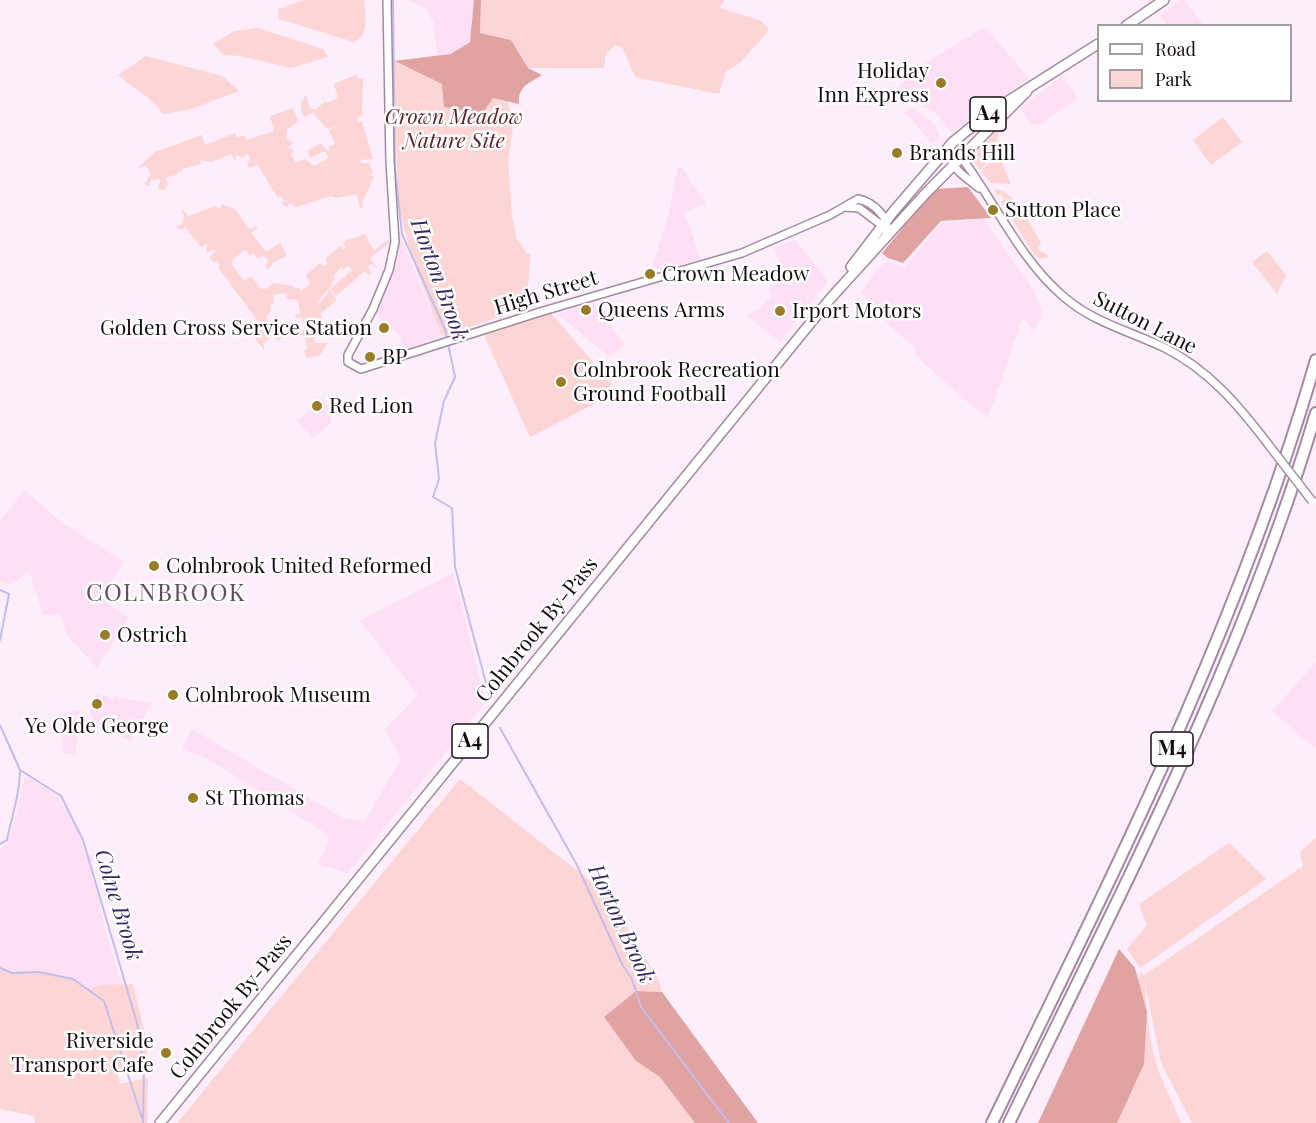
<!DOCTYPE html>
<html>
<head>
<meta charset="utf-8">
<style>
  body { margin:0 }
  #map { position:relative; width:1316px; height:1123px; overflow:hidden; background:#feedfa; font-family:"Playfair Display",serif }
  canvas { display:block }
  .legend { position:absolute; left:1097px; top:24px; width:195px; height:78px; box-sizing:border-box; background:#fff; border:2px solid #a29ea1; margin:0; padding:8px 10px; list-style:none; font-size:18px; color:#160d14 }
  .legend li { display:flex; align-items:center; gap:12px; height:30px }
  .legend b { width:30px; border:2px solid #a29ea1 }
</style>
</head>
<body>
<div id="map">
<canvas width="1316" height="1123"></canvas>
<ul class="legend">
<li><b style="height:8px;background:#fff"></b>Road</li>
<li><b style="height:16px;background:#fdd5d4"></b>Park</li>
</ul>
</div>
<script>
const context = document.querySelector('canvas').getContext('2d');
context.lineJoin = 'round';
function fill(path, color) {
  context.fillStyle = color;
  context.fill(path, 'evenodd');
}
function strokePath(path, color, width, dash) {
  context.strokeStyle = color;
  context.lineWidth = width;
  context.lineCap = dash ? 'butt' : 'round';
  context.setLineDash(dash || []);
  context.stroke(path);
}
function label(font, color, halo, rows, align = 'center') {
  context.font = font + ' "Playfair Display",serif';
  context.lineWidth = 5;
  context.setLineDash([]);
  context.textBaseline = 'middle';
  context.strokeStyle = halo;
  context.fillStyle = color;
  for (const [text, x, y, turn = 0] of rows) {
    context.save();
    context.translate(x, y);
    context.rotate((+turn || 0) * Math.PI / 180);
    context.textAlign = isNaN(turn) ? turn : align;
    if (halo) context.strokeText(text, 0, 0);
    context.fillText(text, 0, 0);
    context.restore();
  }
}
const built = new Path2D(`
  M406,0H474L470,42L451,54L437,56L434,24L426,8Z
  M1180,0H1184L1204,25H1167L1160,16Z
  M985,27L1029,78L952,132L934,112L897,89L917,68Z
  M1062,76L1078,98L1040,125L1031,124L1020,109Z
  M911,107L933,123L940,134L937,140L932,143L904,112Z
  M678,167H682L706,204L684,212L701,259L666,269L652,268L668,217Z
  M984,219L1028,282L1039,302L1043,316L1033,331L1028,323L1022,319L988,418L972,406L916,356L915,348L890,326L861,293L875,272L888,261L904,268L942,223Z
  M399,232L441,337L403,349L399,334L374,314L395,266Z
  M795,240L828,281L780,342L746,315L758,310L772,296L769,289L776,283L773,277L783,270L774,248Z
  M595,303L599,317L610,325L625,345L609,357L558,314Z
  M323,398L328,405L332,422L314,438L297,421Z
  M25,490L60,521L124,562L101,598L129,618L97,668L67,635L60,614L43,615L29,570L12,585L0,581V520Z
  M453,573L486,702L348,873L318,864L329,841L327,834L207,758L182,748L192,729L345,819L365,821L401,758L385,729L418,695L360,621Z
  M1316,662V749L1272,711Z
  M97,694L112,699L114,695L124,699L152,702L131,741L96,727L90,713Z
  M79,710L81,714L75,755L64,753L60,730L63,725L60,715Z
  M28,776L56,795L76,825L86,857L93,854L94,861L90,862L105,930L122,985H103L89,989L74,979L36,971L11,972L0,969V849L8,844L11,835L25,778Z`);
const green = new Path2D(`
  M305,0H364C365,15 370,35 354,42L279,19L278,9Z
  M481,0H724L720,8L762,21L769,30L740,63L726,71L719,94L635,77L622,47L615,45L606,53L604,68H528L511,40L480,33Z
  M258,28L323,49L328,57L291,68L241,56L223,55L213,44L234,31Z
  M456,50L503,79L513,126L508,161L512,215L516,237L527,254H530L527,307L442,337L410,252L399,206L392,61L451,54Z
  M146,56L222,76L239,91L191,109L163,114C149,94 136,91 118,75Z
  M358,74L357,78L363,79L362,116L357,117L358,122L362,121L373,159L361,160V163H369L373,173L368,175L374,176L362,203L363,207L360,208L357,194L336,198L331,196L296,207L289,203L288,207L282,204L284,200L281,196L278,198L257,164L250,168L247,166L250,156L246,154L244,158L236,155L235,162L231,154L211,162L200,160L201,164L182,169L181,173L179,170L178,174L166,178L168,185L165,187V191L158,188L161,180L157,178L156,180L151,179L148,186L145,184L151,174L146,165L136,170L155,152L202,135L205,145L236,133V137L245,136L247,140L274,131L270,116L293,108L298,121L287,130V139L293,143L286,149L292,148L294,152L291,154L296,163L305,159L314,166L329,158L325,151L310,158L308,150L321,143L329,153V147L335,144L329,130L339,125L327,129L313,113L304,117C300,109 299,102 306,95L310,109H317L318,106L321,108L320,105L325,103L320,89L326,103L338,98L334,84Z
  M1223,117L1242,142L1211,165L1193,140Z
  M1001,127L990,159L980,170L974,162L976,152Z
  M998,138L1000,158L1011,184L991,183L981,171L992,161Z
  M994,189C1015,190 1029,223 1039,239L1041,243L1037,249L1049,256L1042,259L1036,257L1001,202L1004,199L1001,194L997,196Z
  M221,204L235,209L250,230L256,226L257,228L251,233L266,252L280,243L287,256L274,262L268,270L266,266L268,260L263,255L258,259L253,253L250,256L245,249L233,260L232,264L244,281L251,276L261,289H266L273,283L293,286L296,289L298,287L301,291L310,284L306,275L320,263L324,267L328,264L325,259L340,246L344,250L346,247L343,243L345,241L365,234L374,251L387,240L389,243L370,258L378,269L371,264L367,267L372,273L369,276L365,271L336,296L331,289L352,270L348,266L343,270L341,267L333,276L335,279L331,282L333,285L317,302L319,304L330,290L337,300L320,314L323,318L314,325L315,343H328L319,356L306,358L305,351L302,352L307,348L305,335L300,336L299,332L305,330L302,317L296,318L295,315L300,313L298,300L287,299L286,293L273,295L274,303L270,304L271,311L266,316L268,326H278L283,331L284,336L278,341L273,335L263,344L265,351L254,337L263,328L218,267L220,265L217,261L214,263L209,257L216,252L213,249L207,253V243L201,247L185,227L180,230L177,226L182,225L184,215L180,208L189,216L216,206L217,208L221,207Z
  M1267,251L1286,275L1277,294L1252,262Z
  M550,312L611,383L606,398L530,437L484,335Z
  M460,779L607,894L658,979L662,992L636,991L604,1017L636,1061L660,1077L695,1123H177Z
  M1316,838V1123H1192L1161,1063L1145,983C1146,1010 1149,1040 1157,1066C1163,1086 1174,1104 1181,1123H1078L1142,971L1143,976L1303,866L1300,852Z
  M1229,843L1266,879L1140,968L1127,949L1147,925L1139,904Z
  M0,969C12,973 21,971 34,971C55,971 72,978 89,989L102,985L133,984L145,1034L148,1063L117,1072L120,1084L148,1078L147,1123H35L34,1116L0,1109Z`);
const forest = new Path2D(`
  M474,0H481L480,33L511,40L528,68L542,75C529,84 518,85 519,104L493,98L482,114L444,107L442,84L395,61L451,54L470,42Z
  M968,187L991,218L941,221L903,263L888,258L882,253L935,189Z
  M1119,949L1135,968L1147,1012L1144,1064L1117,1123H1038Z
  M636,991L662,992L758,1123H695L660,1077L636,1061L604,1017Z`);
const stream = new Path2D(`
  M393,0L395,167L402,234L445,329L455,377L444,401L435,443L439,479L433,497L452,508L455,567L489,694
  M0,590L9,594L0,640
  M0,725L20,770L61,796L83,840L137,1023L144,1068L143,1123
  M500,728L577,865L623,966L632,979L641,1007L729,1123
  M0,844L7,840C12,815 20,794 20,770
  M0,968L12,973L38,972L73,979L104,1001L142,1118`);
const tertiary = new Path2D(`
  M387,0L390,161L395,242L389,270L373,309L348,355V362L361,369L540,312L742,253L830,215L858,199C873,202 892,219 886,235
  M950,149C949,169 965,176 979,188
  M943,154L950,152L961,157C995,202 1020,260 1064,297C1094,323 1130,331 1165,348C1209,370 1239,406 1268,444
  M845,207L859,208L884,227`);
const trunk = new Path2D(`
  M1126,26L1164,0
  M851,267L893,212L953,142L986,115L1098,44
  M160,1123L830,299L926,193L1027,91`);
const motorway = new Path2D(`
  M992,1123C1113,874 1239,627 1316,360
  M1009,1123C1122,890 1242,661 1316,413`);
const tertiaryBridge = new Path2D(`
  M1268,444L1312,501`);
const markers = [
  [941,83,6,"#9b7c25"],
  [897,153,6,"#9b7c25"],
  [993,210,6,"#9b7c25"],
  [650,274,6,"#9b7c25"],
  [586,310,6,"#9b7c25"],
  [780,311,6,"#9b7c25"],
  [384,328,6,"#9b7c25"],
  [370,357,6,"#9b7c25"],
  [561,382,6,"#9b7c25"],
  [317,406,6,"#9b7c25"],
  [154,566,6,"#9b7c25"],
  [105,635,6,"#9b7c25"],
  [173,695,6,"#9b7c25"],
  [97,704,6,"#9b7c25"],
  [193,798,6,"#9b7c25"],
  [166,1053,6,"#9b7c25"]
];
const shields = [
  [988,114,36],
  [470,741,36],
  [1172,749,42]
];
const shieldNames = [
  ["A4",988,114],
  ["A4",470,741],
  ["M4",1172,749]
];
const poiNames = [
  ["Holiday",929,71,"right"],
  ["Inn Express",929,95,"right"],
  ["Brands Hill",909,153],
  ["Sutton Place",1005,210],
  ["Crown Meadow",662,274],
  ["Queens Arms",598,310],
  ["Irport Motors",792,311],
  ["Golden Cross Service Station",372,328,"right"],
  ["BP",382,357],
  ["Colnbrook Recreation",573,370],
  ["Ground Football",573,394],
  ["Red Lion",329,406],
  ["Colnbrook United Reformed",166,566],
  ["Ostrich",117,635],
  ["Colnbrook Museum",185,695],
  ["Ye Olde George",97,726,"center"],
  ["St Thomas",205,798],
  ["Riverside",154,1041,"right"],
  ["Transport Cafe",154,1065,"right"]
];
const parkNames = [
  ["Crown Meadow",454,117],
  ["Nature Site",454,141]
];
const streetNames = [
  ["High Street",546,293,-17],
  ["Sutton Lane",1145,323,27],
  ["Colnbrook By-Pass",537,630,-51],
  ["Colnbrook By-Pass",231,1007,-51]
];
const waterNames = [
  ["Horton Brook",439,280,70],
  ["Colne Brook",118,905,73],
  ["Horton Brook",621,924,65]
];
const quarterNames = [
  ["COLNBROOK",166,594]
];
fill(built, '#fde0f5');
fill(green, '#fdd5d4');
fill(forest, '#e0a3a2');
strokePath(stream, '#c2bdf1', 2);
strokePath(tertiary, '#a48a9e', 10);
strokePath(trunk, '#a48a9e', 12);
strokePath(motorway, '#a48a9e', 14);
strokePath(tertiary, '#fff', 7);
strokePath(trunk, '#fff', 9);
strokePath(motorway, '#fff', 10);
strokePath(tertiaryBridge, '#a48a9e', 10, []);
strokePath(tertiaryBridge, '#fff', 7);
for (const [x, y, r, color] of markers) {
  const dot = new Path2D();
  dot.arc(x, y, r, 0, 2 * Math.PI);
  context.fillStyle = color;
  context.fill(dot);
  strokePath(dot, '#fff', 2);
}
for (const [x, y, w] of shields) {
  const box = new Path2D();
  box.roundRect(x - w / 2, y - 17, w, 34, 4.5);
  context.fillStyle = '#fff';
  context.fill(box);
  strokePath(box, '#160d14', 1.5);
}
label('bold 20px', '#160d14', null, shieldNames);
label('21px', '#160d14', '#fff', poiNames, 'left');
label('italic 21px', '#641d22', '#fff', parkNames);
label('21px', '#160d14', '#fff', streetNames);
label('italic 22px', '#362965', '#fff', waterNames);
context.letterSpacing = '1.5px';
label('24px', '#654d5f', '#fff', quarterNames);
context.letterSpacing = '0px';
</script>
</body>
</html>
